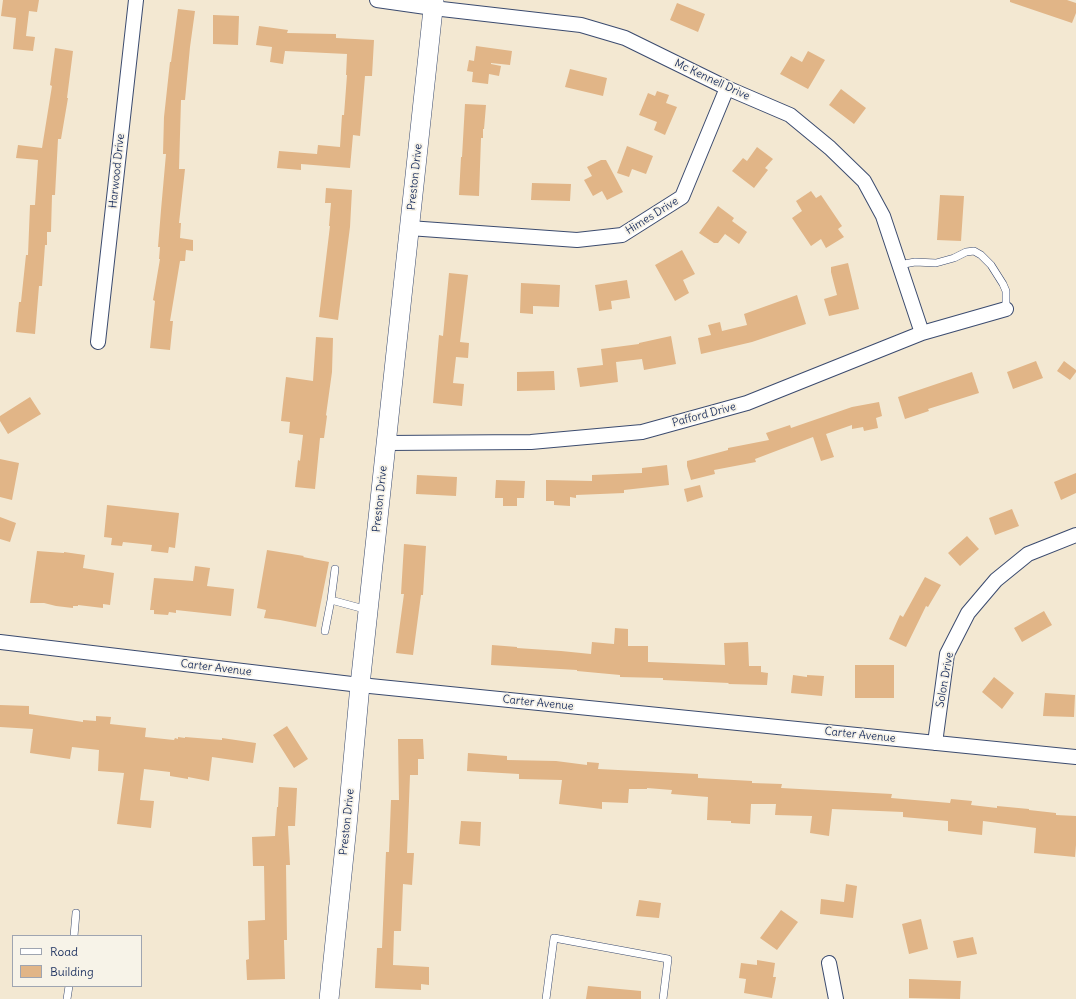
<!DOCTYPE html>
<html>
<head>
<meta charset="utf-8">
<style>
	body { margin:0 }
	#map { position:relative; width:1076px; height:999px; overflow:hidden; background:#f3e8d2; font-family:Delius,sans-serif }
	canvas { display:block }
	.legend { position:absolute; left:12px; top:935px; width:130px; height:52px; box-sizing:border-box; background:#f7f3e8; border:1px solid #9fa5b1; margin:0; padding:5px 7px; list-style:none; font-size:12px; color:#1b2f5e }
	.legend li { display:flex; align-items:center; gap:8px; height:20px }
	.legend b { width:20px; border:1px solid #9fa5b1 }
</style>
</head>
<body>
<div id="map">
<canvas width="1076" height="999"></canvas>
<ul class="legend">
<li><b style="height:5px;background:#fff"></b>Road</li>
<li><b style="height:11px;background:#e1b587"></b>Building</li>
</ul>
</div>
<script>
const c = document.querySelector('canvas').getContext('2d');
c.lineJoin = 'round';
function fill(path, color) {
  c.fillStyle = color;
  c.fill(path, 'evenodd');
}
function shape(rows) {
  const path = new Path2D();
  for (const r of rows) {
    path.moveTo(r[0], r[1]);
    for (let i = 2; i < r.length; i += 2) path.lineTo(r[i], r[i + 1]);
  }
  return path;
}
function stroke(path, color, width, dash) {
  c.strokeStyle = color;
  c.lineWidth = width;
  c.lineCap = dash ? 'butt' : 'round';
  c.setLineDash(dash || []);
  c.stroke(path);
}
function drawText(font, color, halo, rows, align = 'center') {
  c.font = font + ' Delius,sans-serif';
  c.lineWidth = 3.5;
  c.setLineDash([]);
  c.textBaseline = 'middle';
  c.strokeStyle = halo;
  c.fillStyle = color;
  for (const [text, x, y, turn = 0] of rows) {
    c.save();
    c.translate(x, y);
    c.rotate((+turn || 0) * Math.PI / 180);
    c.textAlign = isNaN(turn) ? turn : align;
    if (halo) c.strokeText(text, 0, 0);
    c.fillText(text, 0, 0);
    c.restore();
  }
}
fill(shape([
	[3,0,39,0,37,12,29,11,26,36,35,37,33,51,13,49,16,18,1,16],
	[1010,0,1067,0,1076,3,1076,13,1072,23,1010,2],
	[677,3,705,14,698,32,670,20],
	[178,9,195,11,190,47,185,100,181,100,179,169,185,169,179,223,181,223,180,238,193,240,193,251,186,250,185,261,180,261,170,321,173,321,170,350,150,348,155,301,153,300,160,259,159,259,160,247,158,247,161,210,166,154,163,154,164,117,170,62,171,62],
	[213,15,239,16,238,45,213,44],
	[259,26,288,30,287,33,336,34,336,38,374,40,372,76,365,76,360,136,353,135,350,168,301,164,301,170,277,168,279,151,317,154,318,145,340,147,342,115,344,115,347,75,346,75,347,54,285,51,283,64,270,62,272,47,256,45],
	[476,46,512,51,510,65,491,63,491,64,501,66,499,76,489,74,488,84,472,82,473,72,467,71,469,60,474,61],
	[55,48,73,51,67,98,68,98,61,139,58,139,55,195,52,195,51,232,47,232,47,245,45,245,42,286,39,286,35,334,16,332,19,302,21,302,26,255,28,255,30,205,35,205,38,160,16,158,18,145,42,148,52,86,50,85],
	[808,51,825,60,808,89,780,74,791,56,802,62],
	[570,69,607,78,603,96,565,87],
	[841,89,866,108,854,124,829,105],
	[657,91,669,95,666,103,677,107,665,135,654,130,657,122,639,115,648,93,655,96],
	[465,104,486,105,484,129,483,129,483,138,481,138,479,196,459,195,461,157,462,157],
	[627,146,653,156,646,174,632,169,629,177,617,173],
	[757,147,773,159,765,168,768,170,754,188,732,171,743,158,747,161],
	[601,160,606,160,623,192,607,200,602,191,593,196,584,180,592,176,587,167],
	[532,183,571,184,570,201,531,200],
	[326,188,352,190,350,227,338,320,319,317,330,226,329,226,331,203,325,203],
	[811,191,816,198,821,195,842,226,838,229,844,237,826,248,821,239,811,246,792,218,802,211,796,201],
	[940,195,964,196,961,241,937,240],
	[718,206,734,218,732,221,747,232,739,244,725,234,718,243,714,243,699,233],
	[682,250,695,274,683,280,689,293,675,301,655,265],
	[848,263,859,309,829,316,824,299,837,295,831,272,831,267],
	[449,273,468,275,460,342,469,343,468,358,456,357,453,383,464,384,462,406,433,403,439,335,443,336],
	[627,280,630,298,611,301,612,309,599,311,595,285],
	[521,283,560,285,559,307,533,306,533,314,520,313],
	[797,295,806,324,752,342,701,354,698,338,711,335,708,325,720,322,722,331,747,325,744,314],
	[671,336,676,364,644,370,642,359,616,362,618,382,580,387,577,368,603,365,601,349,639,344,639,343],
	[316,337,333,338,332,372,326,415,327,416,324,438,320,438,315,489,295,487,298,460,300,461,303,435,289,433,290,422,281,421,286,377,313,381],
	[1036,361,1043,378,1013,389,1007,372],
	[1064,361,1076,370,1076,372,1070,380,1057,371],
	[554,371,555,390,517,391,517,372],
	[972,372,979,393,928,409,929,411,905,419,898,397],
	[30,397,41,414,8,434,0,421,0,416],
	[879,402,882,416,876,418,878,428,864,431,863,427,852,429,852,425,826,434,834,457,821,461,813,437,755,459,756,462,714,470,715,474,691,480,687,466,687,461,728,450,728,448,769,440,766,433,790,425,791,428,852,407],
	[0,459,19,463,12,500,0,497],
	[667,465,669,485,624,490,624,493,576,495,576,498,570,497,570,506,554,505,554,501,546,501,546,480,592,481,592,475,642,473,642,468],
	[1076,473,1076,493,1061,500,1054,482],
	[417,475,457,477,456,496,416,494],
	[496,480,525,481,524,498,517,498,517,506,503,506,503,498,495,498],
	[700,485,703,497,687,502,684,489],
	[107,505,179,513,175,548,169,547,168,553,151,551,152,545,123,542,122,546,111,545,112,538,104,537],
	[1012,509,1019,526,995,535,989,518],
	[0,517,16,523,10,542,0,539],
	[967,536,979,549,960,566,948,553],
	[404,544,426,546,423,595,421,595,413,655,396,653,404,594,401,594],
	[267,550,304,556,303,557,329,562,316,627,280,620,264,618,266,610,257,608],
	[37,551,64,553,64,552,85,555,83,568,114,573,110,605,103,604,103,608,78,605,78,606,73,606,73,608,56,606,44,603,30,603],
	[195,566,210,568,207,586,234,589,231,616,176,610,176,613,169,612,168,615,154,614,154,610,150,610,154,578,193,581],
	[925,577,941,585,928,607,926,606,906,647,889,639,900,615,903,617],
	[1044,611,1052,625,1022,642,1014,628],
	[615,628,628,629,628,646,648,646,648,662,725,665,724,643,748,642,749,666,761,666,761,672,768,673,767,685,728,684,729,683,663,680,663,678,620,677,620,675,577,671,577,670,491,665,492,645,517,647,517,648,561,651,591,654,592,642,614,644],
	[855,665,894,665,894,698,855,698],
	[793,675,807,677,807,675,824,676,822,696,791,693],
	[994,677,1014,693,1002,709,982,692],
	[1045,693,1075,695,1074,717,1043,716],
	[0,705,29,706,29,714,83,722,83,720,96,721,96,716,111,717,110,724,146,728,145,737,174,740,175,738,178,739,178,737,185,738,185,737,222,740,222,738,256,743,253,763,212,757,209,781,188,777,188,779,170,776,170,772,144,769,140,800,154,801,151,828,117,824,124,773,98,771,99,750,72,747,70,759,30,753,33,729,0,727],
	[287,726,308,759,294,768,273,735],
	[398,739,423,739,424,759,418,759,418,775,410,775,407,853,414,853,412,885,403,884,401,931,394,931,393,965,429,967,429,985,421,984,421,990,375,988,377,948,382,948,386,852,389,852,391,800,399,800],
	[468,753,507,756,507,760,556,761,587,765,587,762,599,763,598,769,698,774,698,778,752,781,752,783,782,784,781,788,892,794,891,798,950,803,951,799,972,801,971,805,997,808,997,806,1029,809,1029,810,1056,813,1056,815,1076,816,1076,845,1075,857,1034,853,1036,828,983,821,982,835,948,831,948,821,903,817,903,812,832,809,829,836,810,833,812,816,775,815,776,804,751,804,750,824,731,823,731,821,707,820,708,797,671,794,672,790,647,788,647,789,629,789,628,803,602,802,602,809,559,804,562,780,519,779,519,774,467,771],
	[279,787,297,788,295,826,288,826,290,865,286,865,287,940,284,940,285,979,247,980,246,960,249,959,248,921,265,920,264,866,253,866,252,837,275,836,277,807,278,807],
	[461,821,481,822,480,846,459,844],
	[846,884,857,886,853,918,820,914,821,899,844,902],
	[639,900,661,903,659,918,636,916],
	[781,910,798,922,777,950,760,938],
	[921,919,928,949,909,954,902,924],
	[973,937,977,954,957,958,953,941],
	[757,960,775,963,773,977,776,977,772,998,744,993,746,979,739,978,741,963,757,965],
	[909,979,961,981,960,999,909,998],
	[588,986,641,991,641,999,586,999]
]), '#e1b587');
const lane = shape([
	[899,265,915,262,936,263,954,258,966,252,974,251,981,255,991,265,1003,284,1006,291,1006,309],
	[335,569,331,600,368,610],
	[325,631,331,600],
	[74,936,76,913],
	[67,999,69,986],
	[546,999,554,938,668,959,663,999]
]);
const street = shape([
	[377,0,433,8,581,25,625,38,727,88,790,115,830,148,864,181,883,216,922,333],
	[409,228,577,240,622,235,682,197,727,88],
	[98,342,136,0],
	[386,443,531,442,642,432,747,403,922,333,1006,309],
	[0,642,360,685,1076,757],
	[935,743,947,654,968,613,996,580,1028,554,1076,535],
	[829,963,836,999]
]);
const secondary = shape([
	[329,999,347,826,360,685,434,0]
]);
stroke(lane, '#3b4b6f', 8);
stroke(street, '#3b4b6f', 16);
stroke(secondary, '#3b4b6f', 20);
stroke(lane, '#fff', 7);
stroke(street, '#fff', 14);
stroke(secondary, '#fff', 19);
drawText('11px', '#1b2f5e', '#f7f3e8', [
	["Mc Kennell Drive",712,80,25],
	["Harwood Drive",117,171,-84],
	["Preston Drive",415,177,-84],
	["Himes Drive",652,216,-32],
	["Pafford Drive",704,415,-15],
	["Preston Drive",380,499,-84],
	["Carter Avenue",216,668,7],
	["Solon Drive",945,680,-80],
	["Carter Avenue",538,703,6],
	["Carter Avenue",860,735,6],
	["Preston Drive",347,822,-84]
]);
</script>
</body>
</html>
